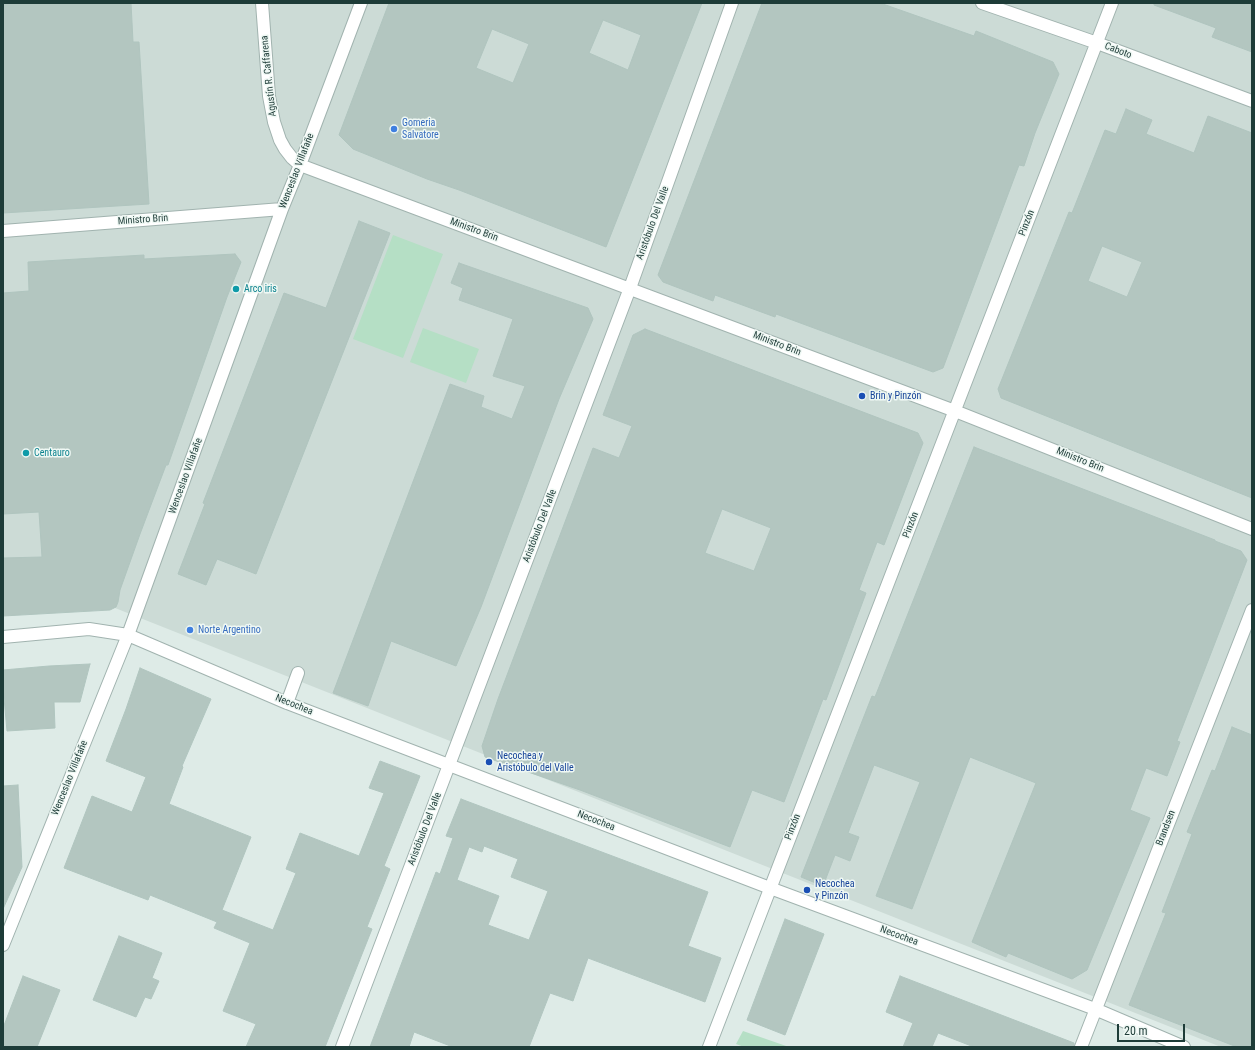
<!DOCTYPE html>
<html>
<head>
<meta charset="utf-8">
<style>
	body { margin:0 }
	#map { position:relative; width:1255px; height:1050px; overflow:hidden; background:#deebe7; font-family:"Roboto Condensed",sans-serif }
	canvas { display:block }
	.frame { position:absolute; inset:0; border:4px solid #1e3c38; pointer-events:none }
	.scale { position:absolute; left:1117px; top:1024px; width:68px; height:18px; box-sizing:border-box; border:2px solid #1e3c38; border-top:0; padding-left:5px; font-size:12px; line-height:14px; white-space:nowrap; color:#1e3c38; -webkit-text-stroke:3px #eff8f4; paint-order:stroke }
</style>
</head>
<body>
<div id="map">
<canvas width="1255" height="1050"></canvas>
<div class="frame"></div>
<div class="scale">20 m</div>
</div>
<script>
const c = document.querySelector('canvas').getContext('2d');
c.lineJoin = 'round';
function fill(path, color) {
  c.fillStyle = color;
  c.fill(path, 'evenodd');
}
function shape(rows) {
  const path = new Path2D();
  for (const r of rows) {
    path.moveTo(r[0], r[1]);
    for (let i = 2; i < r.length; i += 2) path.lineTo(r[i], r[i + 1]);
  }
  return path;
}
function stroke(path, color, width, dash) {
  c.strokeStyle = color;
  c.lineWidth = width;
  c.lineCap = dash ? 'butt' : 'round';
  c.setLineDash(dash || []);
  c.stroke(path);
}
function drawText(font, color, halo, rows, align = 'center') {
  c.font = font + ' "Roboto Condensed",sans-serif';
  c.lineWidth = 3;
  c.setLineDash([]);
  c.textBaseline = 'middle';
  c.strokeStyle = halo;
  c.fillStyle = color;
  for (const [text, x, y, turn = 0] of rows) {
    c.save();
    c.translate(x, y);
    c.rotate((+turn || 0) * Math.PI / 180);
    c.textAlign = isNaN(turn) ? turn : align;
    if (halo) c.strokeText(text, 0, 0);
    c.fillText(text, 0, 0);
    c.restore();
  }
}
fill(shape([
	[3,3,1252,3,1252,1047,1221,1047,110,606,3,610]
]), '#ccdbd6');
fill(shape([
	[393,235,443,254,403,358,353,339],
	[423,328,479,349,466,383,410,362],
	[743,1031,789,1047,744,1047,736,1044]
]), '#b5dfc5');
const building = shape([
	[3,3,131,3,133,42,139,42,149,204,3,213,3,3],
	[389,3,702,3,606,247,459,190,427,179,353,149,339,135,389,3],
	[603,20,641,35,628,70,589,53,603,20],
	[492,29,529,44,513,83,476,68,492,29],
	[762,3,880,3,974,36,976,31,1053,62,1059,74,1035,133,1024,166,1019,165,943,368,933,372,776,314,775,317,715,295,713,301,663,282,658,275,762,3],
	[1154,3,1252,3,1252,52,1212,37,1216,28,1154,5,1154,3],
	[1126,109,1152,120,1146,134,1194,153,1208,116,1252,133,1252,498,1001,398,998,389,1069,212,1072,213,1105,130,1116,134,1126,109],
	[1102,246,1142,262,1127,297,1088,281,1102,246],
	[359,221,390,233,256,574,217,559,206,585,178,574,205,504,203,503,284,293,326,308,359,221],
	[235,254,241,262,227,297,168,465,166,465,140,534,120,590,118,602,116,607,110,610,3,616,3,558,42,557,39,512,3,514,3,293,29,291,28,262,144,255,144,259,235,254],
	[459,263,588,308,593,319,559,399,481,607,456,666,391,641,368,706,333,693,450,384,484,396,481,407,512,419,525,386,493,376,513,319,459,300,463,288,451,283,459,263],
	[645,329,918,433,923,443,884,545,877,542,859,590,866,593,826,700,823,699,784,802,752,790,730,847,580,790,485,757,482,746,498,699,593,448,619,458,632,426,603,415,633,335,645,329],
	[722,509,771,528,754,571,705,553,722,509],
	[974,447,1215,540,1215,541,1241,551,1247,560,1177,741,1180,742,1167,776,1146,768,1130,810,1150,818,1087,970,1072,979,1008,953,1006,957,972,942,1036,783,970,757,912,909,876,896,920,782,874,765,848,833,859,837,850,861,835,855,823,886,801,877,872,696,875,697,974,447],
	[90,664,80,702,54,702,55,728,7,731,3,687,3,670,49,666,90,664],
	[140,668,211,699,182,766,183,767,169,804,251,837,222,910,273,930,296,873,286,869,300,833,359,856,384,793,369,788,380,761,420,776,384,866,390,869,367,927,372,929,325,1047,246,1047,256,1024,223,1011,250,943,214,928,217,922,150,895,148,900,64,868,92,796,132,812,146,777,106,761,126,709,140,668],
	[1232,727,1252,735,1252,1047,1237,1047,1129,1005,1166,913,1162,912,1192,834,1187,832,1212,770,1215,771,1232,727],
	[18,785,22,867,3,909,3,786,18,785],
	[461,799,708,892,688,946,721,958,705,1002,588,958,573,1001,550,993,529,1047,453,1047,414,1032,409,1047,370,1047,436,872,440,874,453,838,446,836,461,799],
	[484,846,518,859,511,877,548,891,529,940,488,925,499,896,457,880,469,847,482,852,484,846],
	[785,919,824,934,785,1035,747,1020,785,919],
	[119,936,162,953,152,978,159,981,151,999,145,997,136,1017,93,1000,119,936],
	[23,976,60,990,37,1047,3,1047,3,1028,23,976],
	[900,976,1074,1043,1074,1047,974,1047,938,1033,932,1047,903,1047,913,1023,886,1012,900,976]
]);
fill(building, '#b3c6c0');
stroke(building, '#b0c5bf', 1);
const minor = shape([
	[262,3,269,96,274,122,280,140,285,149,292,158,300,165,955,411,1252,529],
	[982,3,1097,43,1252,101],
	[3,231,282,209],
	[3,637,89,629,128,635,287,703,770,888,1095,1009,1184,1047],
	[287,703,298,673],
	[3,945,128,635,282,209,300,165,361,3],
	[342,1047,630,288,732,3],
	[709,1047,1112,3],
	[1081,1047,1252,610]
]);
stroke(minor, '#a1b3af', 14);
stroke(minor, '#fff', 12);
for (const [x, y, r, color] of [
	[394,129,4,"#3f7fe0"],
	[236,289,4,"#0f9aa8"],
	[862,396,4,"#1a4fb4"],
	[26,453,4,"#0f9aa8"],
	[190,630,4,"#3f7fe0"],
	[489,762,4,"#1a4fb4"],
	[807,890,4,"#1a4fb4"]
]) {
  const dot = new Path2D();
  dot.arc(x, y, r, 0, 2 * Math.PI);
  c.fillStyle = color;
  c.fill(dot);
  stroke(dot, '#eff8f4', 1.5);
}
drawText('10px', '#1e3c38', '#eff8f4', [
	["Caboto",1118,51,21],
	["Agustín R. Caffarena",269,76,-96],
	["Wenceslao Villafañe",297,171,-69],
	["Ministro Brin",143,220,-4],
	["Aristóbulo Del Valle",653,223,-70],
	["Pinzón",1027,223,-69],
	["Ministro Brin",474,230,20],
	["Ministro Brin",777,344,21],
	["Ministro Brin",1080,460,22],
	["Wenceslao Villafañe",186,476,-70],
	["Pinzón",911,525,-69],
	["Aristóbulo Del Valle",540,526,-69],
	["Necochea",294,705,22],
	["Wenceslao Villafañe",70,778,-68],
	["Necochea",596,821,21],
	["Pinzón",793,827,-69],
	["Brandsen",1166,828,-69],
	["Aristóbulo Del Valle",425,829,-69],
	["Necochea",899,936,20]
]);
drawText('10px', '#366cbe', '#eff8f4', [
	["Gomeria",402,123],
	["Salvatore",402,135],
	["Norte Argentino",198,630]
], 'left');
drawText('10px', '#0d838f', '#eff8f4', [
	["Arco iris",244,289],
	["Centauro",34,453]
], 'left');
drawText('10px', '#164399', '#eff8f4', [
	["Brin y Pinzón",870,396],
	["Necochea y",497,756],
	["Aristóbulo del Valle",497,768],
	["Necochea",815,884],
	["y Pinzón",815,896]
], 'left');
</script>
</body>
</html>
